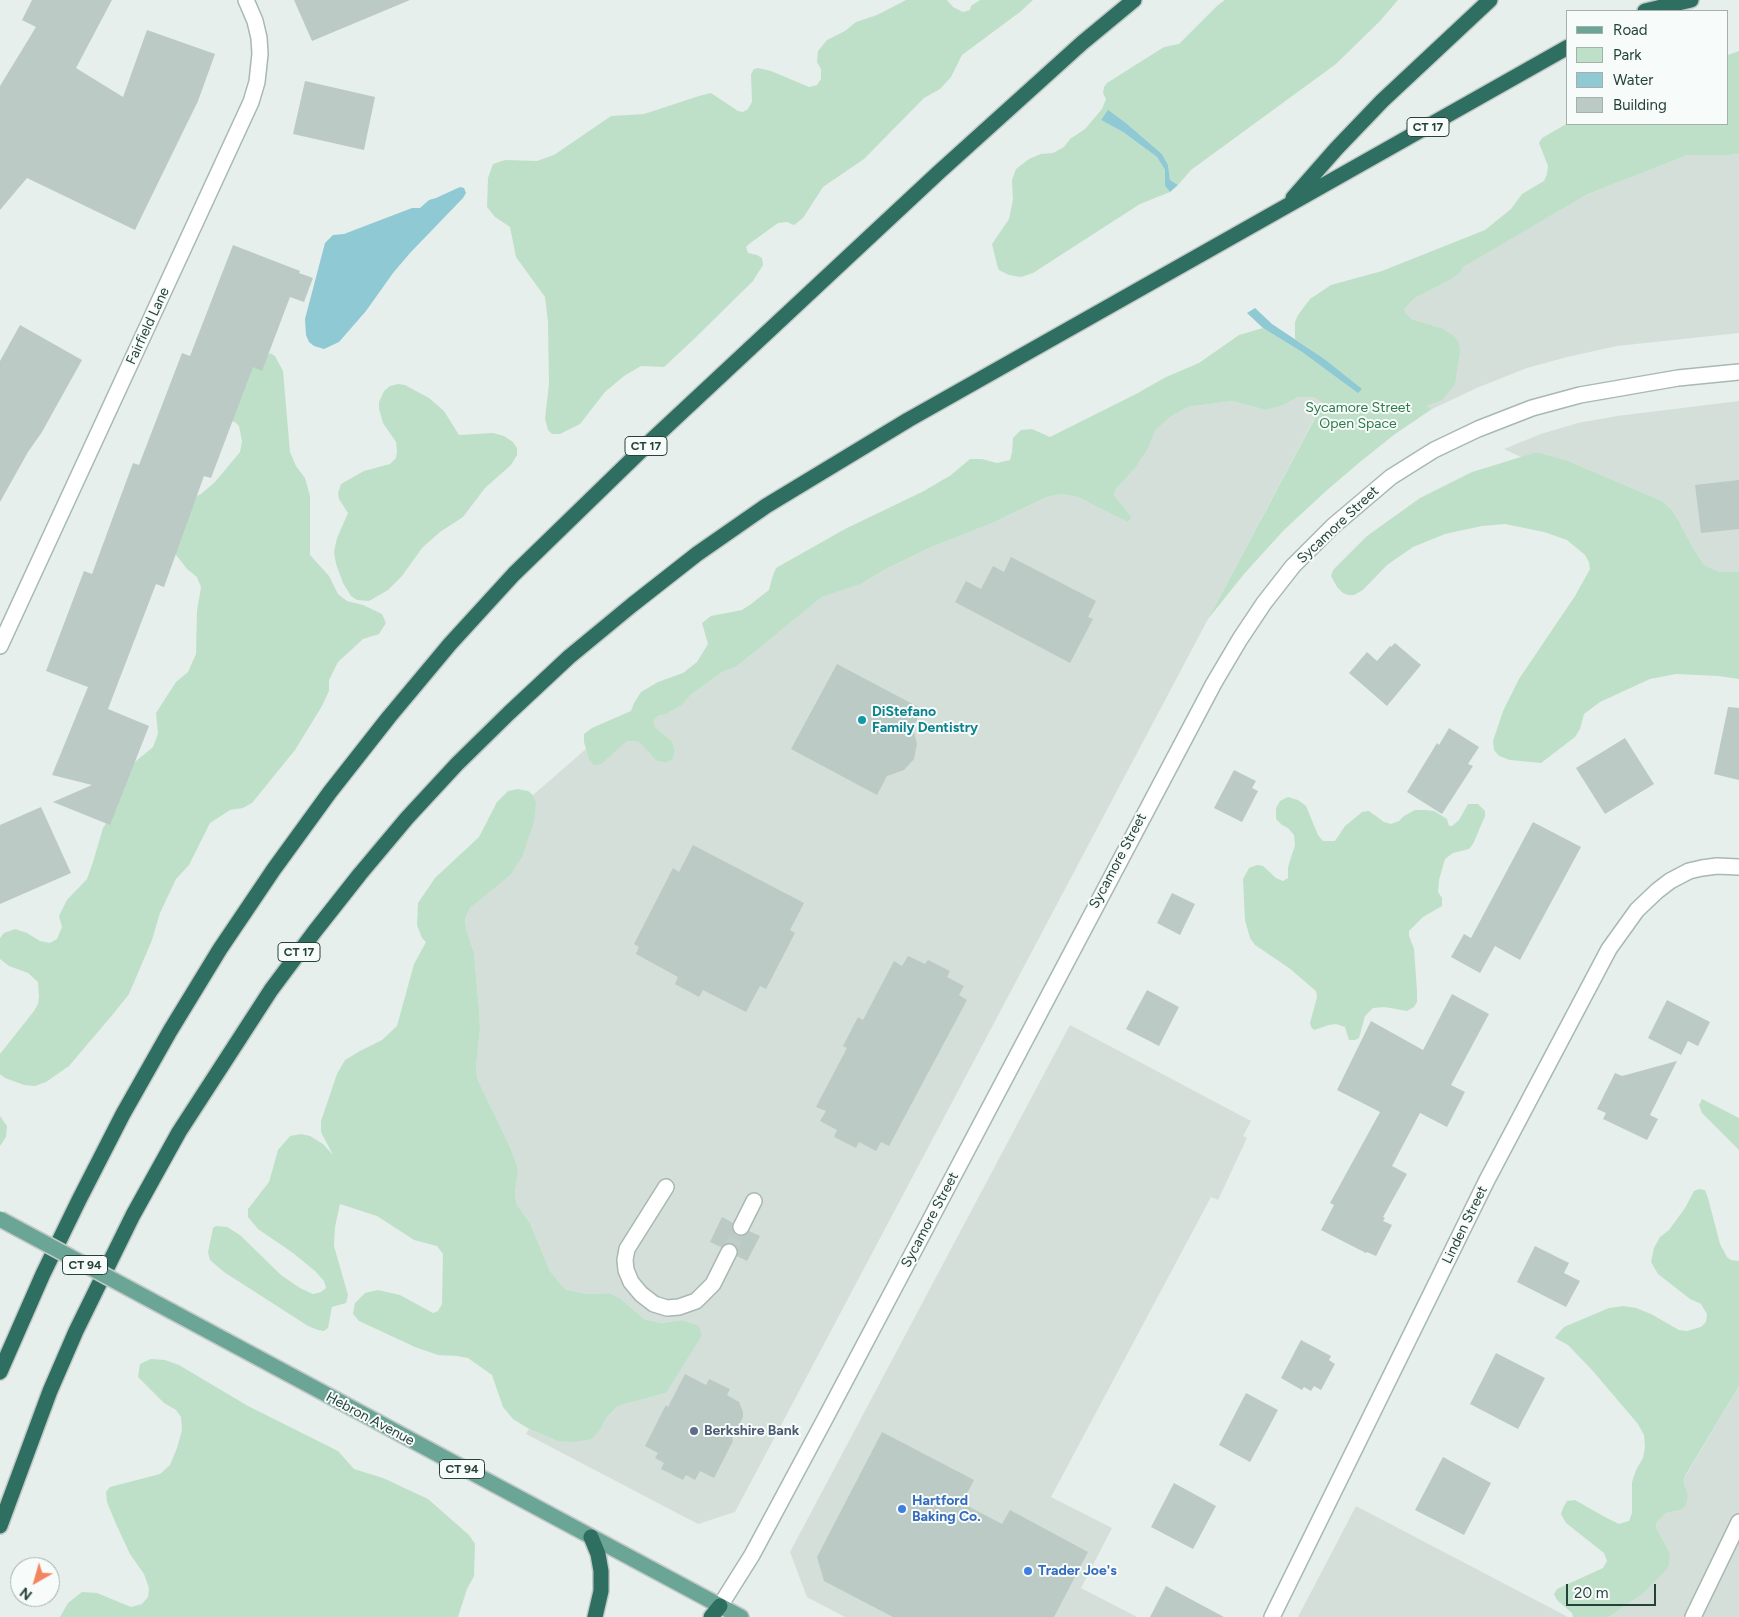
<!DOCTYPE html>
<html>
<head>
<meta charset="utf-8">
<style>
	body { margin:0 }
	#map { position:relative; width:1739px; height:1617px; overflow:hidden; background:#e6efeb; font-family:Figtree,sans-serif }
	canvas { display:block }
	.legend { position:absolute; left:1566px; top:10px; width:162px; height:115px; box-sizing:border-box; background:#f7fbf9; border:1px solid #a3b1ad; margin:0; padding:6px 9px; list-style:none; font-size:15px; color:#24423a }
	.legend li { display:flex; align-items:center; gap:10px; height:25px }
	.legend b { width:25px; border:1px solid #a3b1ad }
	.north { position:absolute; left:10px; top:1557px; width:50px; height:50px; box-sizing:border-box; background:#f7fbf9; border:1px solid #a3b1ad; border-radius:50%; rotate:218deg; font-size:14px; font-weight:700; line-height:20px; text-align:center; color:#24423a }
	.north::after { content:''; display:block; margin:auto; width:18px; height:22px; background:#f4845f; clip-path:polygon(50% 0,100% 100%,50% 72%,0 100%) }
	.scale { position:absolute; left:1566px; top:1584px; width:90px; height:22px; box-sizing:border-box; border:2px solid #24423a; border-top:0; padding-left:6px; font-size:15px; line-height:18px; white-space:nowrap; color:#24423a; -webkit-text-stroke:4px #f7fbf9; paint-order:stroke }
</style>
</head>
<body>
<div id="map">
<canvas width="1739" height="1617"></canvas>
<ul class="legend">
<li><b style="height:6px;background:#6aa596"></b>Road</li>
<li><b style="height:14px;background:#bfe0c8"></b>Park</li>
<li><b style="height:14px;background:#8ec9d4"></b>Water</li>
<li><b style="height:14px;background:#bbcac4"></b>Building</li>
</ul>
<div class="north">N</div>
<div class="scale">20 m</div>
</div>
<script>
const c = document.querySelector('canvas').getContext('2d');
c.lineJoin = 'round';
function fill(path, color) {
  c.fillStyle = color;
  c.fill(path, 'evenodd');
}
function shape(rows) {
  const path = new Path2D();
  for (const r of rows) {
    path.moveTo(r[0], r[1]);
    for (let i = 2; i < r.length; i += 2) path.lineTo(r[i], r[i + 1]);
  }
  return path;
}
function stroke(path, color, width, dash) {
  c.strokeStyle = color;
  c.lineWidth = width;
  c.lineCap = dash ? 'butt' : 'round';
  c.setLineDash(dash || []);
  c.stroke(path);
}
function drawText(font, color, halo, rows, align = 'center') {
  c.font = font + ' Figtree,sans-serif';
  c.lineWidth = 4;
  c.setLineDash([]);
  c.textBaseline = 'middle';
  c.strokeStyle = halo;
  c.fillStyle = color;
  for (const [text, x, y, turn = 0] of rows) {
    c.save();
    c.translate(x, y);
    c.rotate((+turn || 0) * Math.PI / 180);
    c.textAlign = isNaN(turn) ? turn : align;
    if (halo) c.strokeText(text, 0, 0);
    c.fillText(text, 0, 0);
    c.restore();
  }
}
fill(shape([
	[1739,154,1739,333,1617,346,1567,357,1527,368,1479,387,1432,409,1425,406,1441,328,1412,319,1406,313,1404,309,1415,298,1452,279,1460,273,1462,267,1588,194,1688,155,1729,155],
	[1298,397,1314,397,1323,402,735,1512,698,1524,526,1434,529,1429,557,1441,600,1430,607,1417,618,1406,666,1393,698,1325,682,1320,661,1323,644,1319,620,1298,609,1293,586,1294,565,1289,550,1271,530,1223,517,1205,515,1195,518,1169,511,1149,478,1080,476,1068,480,1028,479,1008,474,953,466,928,465,919,470,908,480,898,536,803,533,795,586,749,589,760,602,764,627,741,639,742,658,761,666,763,673,759,675,751,672,741,655,727,652,721,658,716,666,714,682,705,692,694,724,671,736,667,822,597,861,584,884,570,929,548,990,524,1047,497,1061,494,1078,497,1129,522,1130,515,1114,495,1116,489,1136,467,1155,431,1170,417,1188,407,1232,401,1266,410,1284,405],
	[1739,401,1739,572,1720,572,1704,565,1693,548,1679,521,1672,510,1662,501,1566,460,1541,453,1521,457,1504,449,1541,434,1578,423,1617,416],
	[1070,1025,1251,1121,1243,1136,1247,1138,1218,1200,1211,1197,1051,1497,1112,1528,1081,1588,1137,1617,845,1617,807,1597,790,1552],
	[1739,1386,1739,1617,1609,1617,1644,1593,1668,1565,1670,1553,1656,1527,1657,1522,1666,1513,1681,1510,1688,1494,1684,1484,1685,1477],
	[1356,1506,1568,1617,1298,1617]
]), '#d4dfda');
fill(shape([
	[906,0,947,0,953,7,963,12,970,10,971,6,980,0,1033,0,1020,12,962,55,951,77,940,89,924,98,864,159,823,187,803,218,794,225,787,222,778,223,749,244,746,247,748,253,757,255,762,258,763,265,753,281,692,341,664,367,641,366,624,376,605,392,580,424,560,434,552,434,548,430,545,419,549,384,548,322,545,297,516,257,510,227,495,217,487,207,488,178,493,164,505,160,537,161,554,155,611,116,644,114,699,96,711,93,738,111,743,112,748,109,752,102,751,74,754,69,758,68,771,71,809,87,817,85,821,79,821,69,817,62,818,51,827,40,845,31,856,22,877,15],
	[1225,0,1398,0,1380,21,1336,64,1191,170,1178,185,1170,180,1168,165,1162,154,1126,123,1108,111,1101,120,1123,132,1157,157,1165,170,1165,186,1170,192,1140,204,1033,273,1021,277,1009,275,999,270,997,265,992,244,1009,219,1013,200,1012,180,1016,169,1029,159,1041,154,1053,153,1064,147,1070,139,1085,129,1102,109,1106,99,1103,93,1104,87,1107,83,1164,47,1179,44,1218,5],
	[1739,51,1739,154,1729,155,1688,155,1588,194,1463,267,1460,273,1452,279,1415,298,1404,309,1406,313,1412,319,1441,328,1454,336,1459,343,1460,352,1455,384,1442,400,1426,406,1432,409,1395,434,1360,462,1326,491,1283,531,1244,574,1208,619,1323,403,1314,397,1298,397,1284,405,1266,410,1232,401,1188,407,1170,417,1155,431,1148,448,1136,467,1116,489,1114,495,1130,515,1131,518,1128,522,1078,497,1061,494,1047,497,990,524,929,548,884,570,861,584,822,597,736,667,724,671,692,694,682,705,666,714,658,716,653,721,655,727,672,741,675,751,673,759,666,763,657,761,639,742,627,741,602,764,594,765,589,760,584,742,584,734,592,728,631,711,634,703,641,692,658,682,683,673,697,662,708,644,702,623,711,616,742,610,751,604,769,590,772,578,776,568,845,529,924,491,951,475,970,459,982,459,997,463,1010,460,1012,452,1013,438,1021,430,1032,429,1050,437,1136,394,1166,377,1199,363,1239,335,1263,328,1302,352,1337,377,1323,358,1295,339,1295,322,1298,315,1310,299,1331,285,1382,271,1485,230,1511,209,1522,194,1544,181,1547,174,1548,166,1539,143,1542,138,1568,123,1728,124,1728,55],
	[270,353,275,356,283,371,290,452,296,466,305,478,310,496,310,555,329,576,338,594,347,601,363,605,382,614,386,623,379,634,363,639,338,662,329,680,329,691,322,706,295,750,252,803,243,808,230,810,210,823,189,865,176,879,160,913,152,940,129,994,114,1013,69,1066,46,1082,35,1086,24,1085,5,1078,0,1074,0,1054,34,1011,38,1004,39,996,38,982,28,973,9,966,0,959,0,938,4,933,15,929,27,933,40,941,50,943,57,939,62,927,59,916,67,900,87,879,93,862,103,828,117,807,119,775,153,747,158,734,156,713,176,682,188,672,196,654,197,611,201,587,197,577,187,569,173,551,173,508,201,494,215,482,240,452,242,441,239,426,235,422,228,421,229,384],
	[398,384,405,385,429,398,444,411,459,435,493,433,504,436,513,442,517,448,517,455,511,465,485,488,463,517,440,532,422,548,402,576,388,590,369,601,357,600,351,596,343,583,336,564,334,552,337,538,348,513,339,499,338,493,341,484,364,471,390,464,396,458,397,451,396,442,383,423,379,409,379,402,384,391,390,386],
	[1534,453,1541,453,1566,460,1662,501,1672,510,1679,521,1693,548,1704,565,1720,572,1739,572,1739,679,1718,676,1676,674,1650,679,1600,702,1584,714,1580,729,1575,737,1541,763,1510,760,1499,756,1494,750,1493,741,1503,711,1519,679,1575,596,1590,569,1589,562,1585,555,1567,540,1544,532,1505,524,1482,526,1445,534,1413,547,1387,565,1363,590,1354,595,1348,595,1343,593,1337,587,1331,576,1333,570,1367,536,1420,498,1472,472],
	[518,789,528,791,533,795,536,803,534,822,522,857,510,875,470,908,465,919,466,928,474,953,479,1008,480,1028,476,1068,478,1080,511,1149,518,1169,515,1195,517,1205,530,1223,550,1271,565,1289,586,1294,609,1293,620,1298,644,1319,661,1323,682,1320,698,1325,702,1335,666,1393,618,1406,607,1417,600,1430,591,1439,575,1442,557,1441,529,1429,513,1419,503,1407,492,1375,468,1358,457,1356,438,1355,415,1347,359,1321,353,1314,355,1303,365,1293,378,1290,400,1295,433,1313,438,1311,442,1304,443,1254,437,1246,414,1240,377,1216,340,1204,335,1227,334,1246,348,1295,346,1303,332,1307,328,1328,324,1331,318,1330,308,1326,224,1272,210,1260,208,1252,213,1228,216,1226,227,1227,240,1235,281,1275,300,1288,313,1294,321,1292,326,1288,324,1281,315,1271,293,1253,258,1229,248,1217,248,1209,269,1182,278,1150,290,1136,301,1134,310,1136,323,1144,333,1155,321,1132,321,1121,337,1074,345,1060,360,1051,382,1040,397,1026,414,964,426,942,422,938,417,925,418,903,435,878,479,837,497,802,508,791],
	[1288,797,1298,800,1306,806,1318,835,1323,841,1335,841,1345,826,1362,812,1369,811,1384,822,1391,824,1399,821,1404,816,1415,810,1426,810,1434,811,1447,819,1449,826,1452,826,1459,820,1468,804,1478,804,1485,811,1485,816,1473,844,1469,849,1453,853,1445,859,1439,880,1438,892,1442,898,1442,906,1423,917,1409,931,1409,936,1414,949,1417,991,1417,1002,1414,1007,1407,1011,1384,1007,1373,1008,1365,1016,1359,1038,1355,1040,1349,1040,1345,1027,1336,1024,1329,1025,1314,1030,1311,1027,1310,1023,1317,997,1316,991,1289,968,1255,945,1250,938,1245,920,1243,879,1249,868,1257,865,1263,866,1276,878,1283,881,1288,878,1288,867,1295,845,1294,835,1288,828,1282,825,1276,819,1276,808,1280,801],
	[1702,1099,1739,1118,1739,1150,1702,1113,1699,1105],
	[0,1116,7,1126,6,1137,0,1146],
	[1699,1189,1705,1190,1708,1198,1720,1244,1727,1257,1731,1260,1739,1261,1739,1386,1685,1476,1684,1484,1688,1494,1686,1505,1681,1510,1666,1513,1657,1522,1656,1527,1670,1553,1669,1565,1665,1571,1644,1593,1609,1617,1573,1617,1572,1613,1557,1600,1554,1594,1557,1589,1603,1568,1607,1561,1604,1553,1566,1523,1561,1514,1563,1508,1567,1501,1575,1500,1605,1517,1619,1524,1629,1521,1632,1513,1632,1482,1636,1470,1643,1458,1645,1447,1644,1435,1638,1424,1592,1370,1568,1345,1555,1338,1556,1336,1564,1327,1609,1308,1623,1306,1636,1308,1651,1314,1679,1330,1687,1331,1701,1327,1706,1322,1707,1314,1701,1304,1690,1299,1658,1274,1651,1262,1654,1248,1660,1237,1669,1230,1685,1208,1694,1191],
	[151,1359,165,1360,179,1365,248,1406,338,1451,354,1469,383,1478,428,1499,469,1535,475,1544,474,1576,467,1589,458,1617,60,1617,68,1603,82,1592,97,1593,131,1607,142,1604,148,1597,149,1588,144,1574,130,1554,116,1524,107,1502,106,1492,110,1487,160,1474,170,1465,177,1448,182,1430,181,1417,176,1410,164,1403,138,1377,140,1364]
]), '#bfe0c8');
fill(shape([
	[1108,110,1126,123,1162,154,1168,165,1170,180,1178,185,1170,192,1165,186,1165,170,1157,157,1123,132,1101,120],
	[460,187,464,188,466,193,463,198,410,253,393,273,366,311,339,342,324,349,314,346,309,342,306,335,305,319,325,243,333,235,344,234,412,208,420,208,429,200,436,198],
	[1255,308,1272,324,1323,358,1362,389,1358,393,1302,352,1263,328,1247,313]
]), '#8ec9d4');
fill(shape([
	[32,0,112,0,76,68,123,97,147,30,215,54,198,101,135,230,27,178,0,210,0,86,36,27,22,20],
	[294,0,410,0,312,41],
	[305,81,375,97,364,150,293,134],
	[233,245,300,271,299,273,313,278,304,302,290,297,262,371,253,367,211,478,204,476,164,587,156,584,108,709,149,726,110,825,53,802,92,785,52,775,88,687,46,671,84,571,92,574,133,463,139,465,182,353,190,356],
	[20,325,82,360,42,432,28,452,0,502,0,361],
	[1739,480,1739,529,1701,533,1695,485],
	[1011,557,1096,601,1088,617,1093,619,1070,663,955,602,966,581,981,589,993,566,1004,572],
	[1395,643,1421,665,1387,706,1349,673,1367,652,1377,661,1390,646,1391,647],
	[837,664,922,709,913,728,917,744,914,759,904,770,887,776,877,795,791,749],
	[1728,707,1739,708,1739,780,1714,774],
	[1449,728,1479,747,1468,764,1473,766,1442,814,1407,792,1437,743,1439,745],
	[1625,738,1654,784,1605,814,1576,768],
	[1234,770,1256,781,1252,788,1258,791,1242,822,1214,808],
	[41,807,71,873,0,904,0,825],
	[1533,822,1581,847,1520,960,1495,946,1480,973,1451,957,1464,934,1471,938],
	[693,845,804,903,790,930,795,933,766,989,760,986,746,1012,703,990,699,997,675,984,678,977,636,954,639,947,634,944,654,905,673,868,679,872],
	[1172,893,1195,904,1180,935,1157,923],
	[908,956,925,964,928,960,950,971,947,977,964,986,959,995,967,1000,889,1146,881,1142,876,1151,859,1142,856,1148,834,1137,837,1130,820,1121,826,1111,816,1107,847,1048,843,1046,858,1017,863,1020,894,961,902,966],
	[1147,990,1179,1007,1159,1046,1126,1029],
	[1452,994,1489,1014,1451,1085,1465,1092,1447,1127,1420,1113,1392,1166,1407,1174,1383,1217,1385,1218,1383,1221,1392,1225,1376,1256,1367,1252,1366,1253,1321,1230,1334,1205,1330,1203,1380,1112,1337,1090,1371,1021,1423,1050],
	[1667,1000,1710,1022,1698,1046,1688,1041,1681,1055,1648,1038],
	[1677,1061,1650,1115,1658,1119,1647,1140,1603,1119,1606,1113,1597,1109,1615,1073,1622,1076],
	[722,1217,733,1223,732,1228,736,1235,742,1236,749,1231,760,1236,747,1261,737,1256,738,1251,734,1244,728,1243,721,1247,710,1242],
	[1535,1246,1569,1263,1564,1273,1580,1281,1566,1307,1517,1282],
	[1301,1340,1331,1356,1329,1360,1335,1364,1321,1390,1314,1386,1311,1391,1304,1387,1302,1390,1281,1378],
	[1496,1353,1545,1378,1518,1429,1470,1404],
	[685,1374,706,1385,709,1379,730,1389,727,1395,739,1402,743,1412,743,1417,732,1440,733,1441,714,1478,700,1471,695,1480,686,1475,683,1480,661,1469,664,1463,655,1458,658,1453,645,1446,666,1405,668,1407],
	[1246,1393,1278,1410,1250,1462,1219,1445],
	[882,1432,974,1480,962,1503,1002,1524,1010,1510,1088,1552,1054,1617,893,1617,824,1581,817,1557],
	[1443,1457,1491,1483,1464,1535,1415,1510],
	[1174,1483,1216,1506,1193,1549,1151,1527],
	[1166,1586,1224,1617,1150,1617]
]), '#bbcac4');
stroke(shape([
	[729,1252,741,1227]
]), '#bfccc8', 15, [15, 8]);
const minor = shape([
	[0,646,251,102,257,82,260,54,259,38,255,21,246,0],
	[666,1187,627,1249,625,1260,626,1270,631,1282,641,1294,654,1304,667,1308,679,1307,696,1301,713,1284,729,1252],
	[741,1227,754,1201],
	[720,1606,752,1555,826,1417,1214,683,1240,639,1264,603,1293,566,1333,526,1391,477,1434,450,1478,429,1532,408,1580,395,1678,378,1739,372],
	[1272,1617,1487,1180,1609,949,1637,910,1657,891,1670,881,1689,871,1702,868,1717,866,1739,867],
	[1693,1617,1739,1522]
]);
const major = shape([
	[171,1311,741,1617]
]);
const highway = shape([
	[1645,11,1691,0],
	[1293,198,1336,149,1382,101,1490,0],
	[0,1372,43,1274,79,1200,123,1114,170,1031,220,949,274,869,330,792,389,717,450,644,514,574,654,438,938,173,1082,43,1134,0],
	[0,1526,50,1391,76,1331,133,1215,179,1132,271,990,315,931,360,874,407,818,457,764,509,713,569,657,632,605,697,554,766,506,908,420,1568,47],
	[591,1537,598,1554,601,1571,601,1591,595,1617],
	[711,1617,720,1606]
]);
stroke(minor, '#a8b8b2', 18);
stroke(major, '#c2cac8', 18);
stroke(highway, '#c2cac8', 18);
stroke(minor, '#fff', 15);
stroke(major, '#6aa596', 15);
stroke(highway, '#2f6f62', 15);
const majorBridge = shape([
	[0,1219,171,1311]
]);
stroke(majorBridge, '#c2cac8', 18, []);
stroke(majorBridge, '#6aa596', 15);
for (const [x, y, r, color] of [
	[862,720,5,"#0f9aa8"],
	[694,1431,5,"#5c6f8a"],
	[902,1509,5,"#3f7fe0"],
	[1028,1571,5,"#3f7fe0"]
]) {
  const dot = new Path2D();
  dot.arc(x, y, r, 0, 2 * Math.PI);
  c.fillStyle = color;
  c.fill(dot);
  stroke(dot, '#f7fbf9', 2);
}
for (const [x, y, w] of [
	[1428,127,42],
	[646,446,42],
	[299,952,42],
	[85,1265,45],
	[462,1469,45]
]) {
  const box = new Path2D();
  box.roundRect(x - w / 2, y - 9.5, w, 19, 4);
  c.fillStyle = '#f7fbf9';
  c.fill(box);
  stroke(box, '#24423a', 1);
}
drawText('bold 12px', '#24423a', null, [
	["CT 17",1428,127],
	["CT 17",646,446],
	["CT 17",299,952],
	["CT 94",85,1265],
	["CT 94",462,1469]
]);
drawText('14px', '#24423a', '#f7fbf9', [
	["Fairfield Lane",148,326,-65],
	["Sycamore Street",1338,525,-43],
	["Sycamore Street",1118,861,-62],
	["Sycamore Street",930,1220,-62],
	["Linden Street",1465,1225,-64],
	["Hebron Avenue",370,1419,28]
]);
drawText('14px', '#2d7a4b', '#f7fbf9', [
	["Sycamore Street",1358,408],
	["Open Space",1358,424]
]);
drawText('bold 14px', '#0d838f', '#f7fbf9', [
	["DiStefano",872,712],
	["Family Dentistry",872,728]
], 'left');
drawText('bold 14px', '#4e5e75', '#f7fbf9', [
	["Berkshire Bank",704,1431]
], 'left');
drawText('bold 14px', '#366cbe', '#f7fbf9', [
	["Hartford",912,1501],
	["Baking Co.",912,1517],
	["Trader Joe's",1038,1571]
], 'left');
</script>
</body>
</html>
